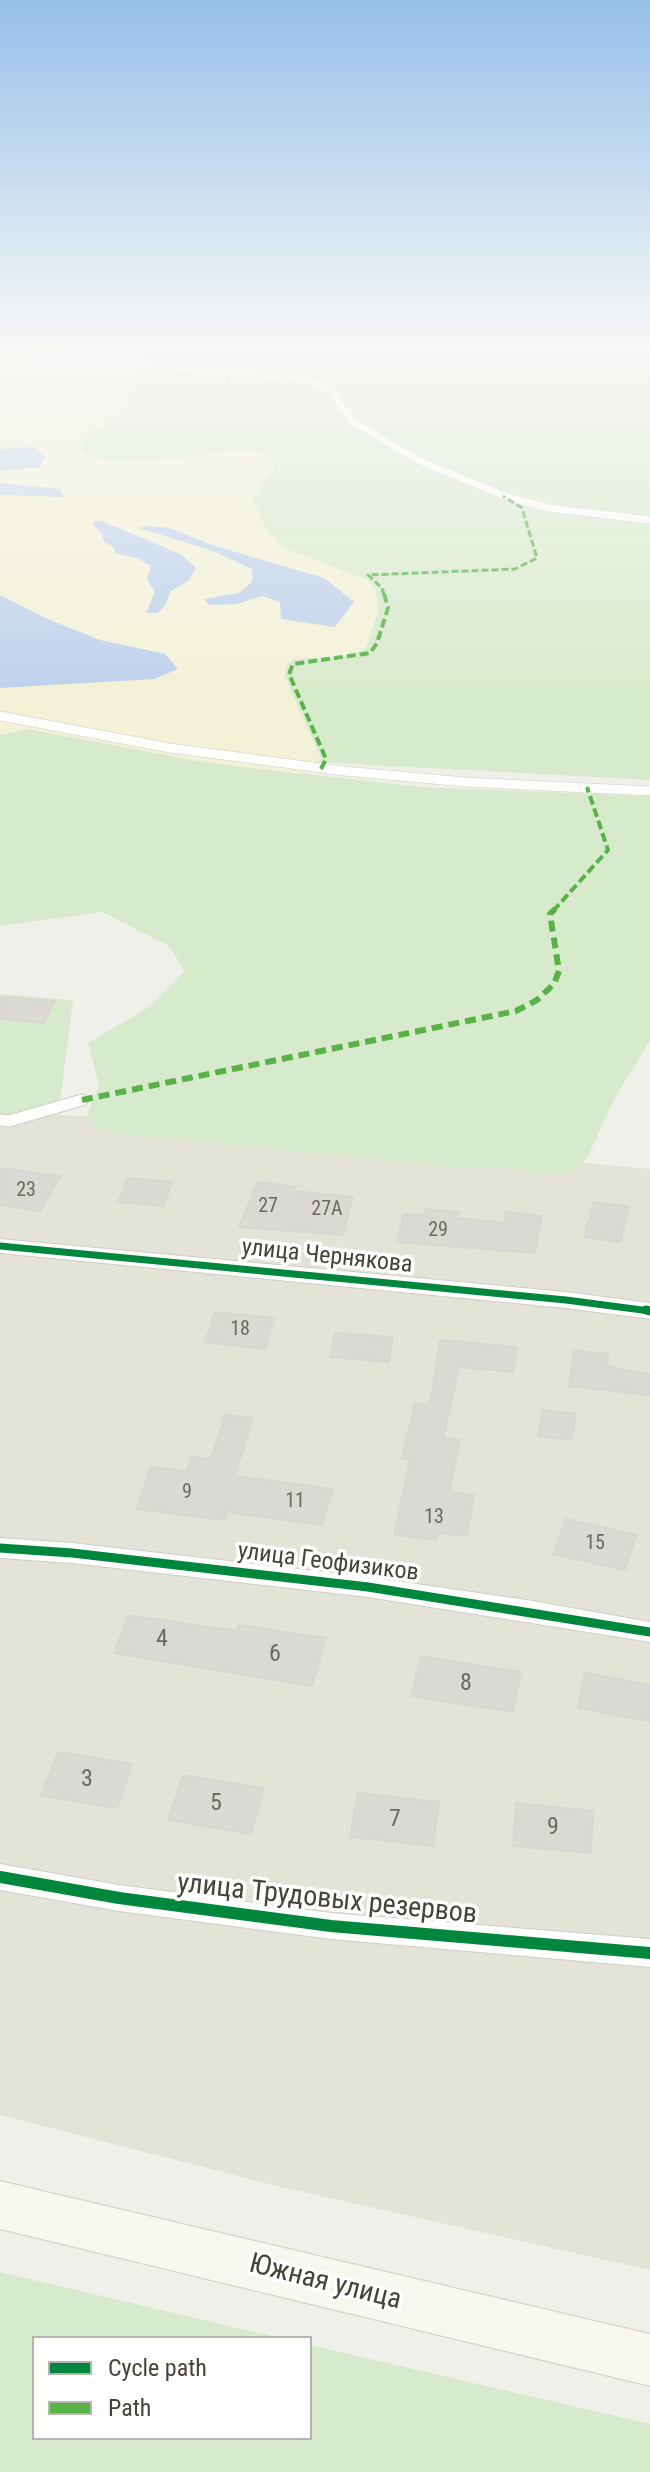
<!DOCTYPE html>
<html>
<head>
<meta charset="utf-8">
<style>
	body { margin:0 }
	#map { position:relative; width:650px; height:2472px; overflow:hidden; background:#f0f0eb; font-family:"Roboto Condensed",sans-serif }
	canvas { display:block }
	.legend { position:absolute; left:32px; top:2336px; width:280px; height:104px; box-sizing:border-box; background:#fff; border:2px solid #b5b4af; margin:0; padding:10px 14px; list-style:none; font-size:24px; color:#464337 }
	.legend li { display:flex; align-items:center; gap:16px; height:40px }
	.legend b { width:40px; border:2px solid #b5b4af }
</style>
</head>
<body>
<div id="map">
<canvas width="650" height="2472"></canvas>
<ul class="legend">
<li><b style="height:10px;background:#00873e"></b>Cycle path</li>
<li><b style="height:10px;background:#57b346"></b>Path</li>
</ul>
</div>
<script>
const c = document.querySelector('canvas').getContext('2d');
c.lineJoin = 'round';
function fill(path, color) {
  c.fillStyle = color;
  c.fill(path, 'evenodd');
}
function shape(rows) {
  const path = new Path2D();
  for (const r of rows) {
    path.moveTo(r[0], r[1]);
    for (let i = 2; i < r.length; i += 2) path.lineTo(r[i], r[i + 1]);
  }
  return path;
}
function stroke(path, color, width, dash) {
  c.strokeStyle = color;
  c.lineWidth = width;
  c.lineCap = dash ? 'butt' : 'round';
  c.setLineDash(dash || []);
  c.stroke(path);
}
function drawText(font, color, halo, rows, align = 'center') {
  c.font = font + ' "Roboto Condensed",sans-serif';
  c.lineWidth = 7;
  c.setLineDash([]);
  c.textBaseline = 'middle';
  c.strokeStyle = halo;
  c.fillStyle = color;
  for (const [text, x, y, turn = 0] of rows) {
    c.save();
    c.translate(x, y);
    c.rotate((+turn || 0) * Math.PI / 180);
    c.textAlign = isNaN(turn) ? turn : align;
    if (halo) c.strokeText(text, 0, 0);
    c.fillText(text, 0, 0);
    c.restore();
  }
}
fill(shape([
	[0,1113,87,1116,650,1169,650,2270,281,2187,0,2115]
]), '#e4e3d8');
fill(shape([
	[0,346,650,346,650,780,317,762,321,758,284,675,287,665,293,659,354,655,311,559,284,548,266,530,252,497,263,484,187,458,117,462,86,456,78,448,94,429,123,413,137,384,132,377,148,361,51,348,0,349],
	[28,729,204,762,420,787,650,796,650,1040,612,1103,587,1159,569,1173,547,1175,506,1167,457,1168,111,1133,98,1128,87,1116,99,1085,88,1043,149,1007,185,971,169,946,102,912,0,926,0,735],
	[0,994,73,1000,60,1102,17,1115,0,1116],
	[0,2272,280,2338,34,2338,34,2438,310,2438,310,2345,650,2424,650,2472,0,2472]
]), '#d8eacc');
fill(shape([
	[51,348,148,361,150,366,133,377,137,384,130,406,89,434,78,448,80,452,95,459,117,462,148,462,230,451,253,450,270,456,274,466,252,497,266,530,284,548,367,580,376,591,378,613,366,648,354,655,293,659,287,665,284,675,321,759,301,774,204,762,28,729,0,735,0,349]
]), '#f3f2d7');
fill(shape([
	[33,447,45,456,40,467,0,471,0,449],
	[0,483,60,489,64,497,0,495],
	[94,521,102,521,180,554,196,568,189,580,171,591,164,607,157,613,146,613,155,592,147,579,151,566,136,558,115,553,115,548,104,542,102,533,93,525],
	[147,526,169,528,212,545,324,578,354,602,335,627,281,619,280,602,262,596,237,604,210,605,204,599,239,593,252,582,252,569,213,551,139,528],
	[0,595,45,618,100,640,165,654,178,669,154,679,0,688]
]), '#bed1ec');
const building = shape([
	[0,997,29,999,55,1001,44,1023,0,1019,0,997],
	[0,1168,60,1176,40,1211,0,1205,0,1168],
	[128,1178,172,1182,164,1206,118,1202,128,1178],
	[258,1182,296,1187,294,1191,353,1197,343,1235,239,1227,258,1182],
	[594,1202,629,1207,620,1242,584,1237,594,1202],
	[426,1209,459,1212,457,1218,504,1223,506,1212,542,1216,535,1253,397,1242,404,1214,425,1215,426,1209],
	[215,1312,274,1318,265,1349,205,1342,215,1312],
	[335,1333,393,1337,389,1362,330,1357,335,1333],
	[440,1340,517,1347,513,1372,459,1367,443,1438,460,1440,449,1492,474,1495,467,1536,438,1533,436,1540,394,1535,410,1460,402,1459,415,1403,430,1405,440,1340],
	[574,1350,608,1354,607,1366,650,1375,650,1395,569,1386,574,1350],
	[543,1410,576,1414,571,1440,538,1436,543,1410],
	[225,1415,253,1418,235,1476,333,1489,322,1525,227,1512,225,1520,136,1509,151,1467,187,1471,192,1457,211,1459,225,1415],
	[566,1519,637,1535,625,1570,553,1554,566,1519],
	[128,1615,237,1631,239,1625,326,1638,312,1686,114,1653,128,1615],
	[421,1656,521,1672,513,1712,411,1696,421,1656],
	[585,1673,650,1685,650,1721,578,1708,585,1673],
	[58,1752,132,1764,117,1808,41,1796,58,1752],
	[183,1775,264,1788,251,1834,168,1820,183,1775],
	[358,1793,439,1802,433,1846,350,1837,358,1793],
	[516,1803,593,1811,591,1853,513,1846,516,1803]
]);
fill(building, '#dad9d3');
stroke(building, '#d9d7d1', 2);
const laneFar2 = shape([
	[127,346,150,366,298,378,330,389,353,422,420,461,507,497,549,508,650,520],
	[0,353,119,366,150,366]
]);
const laneFar1 = shape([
	[0,716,170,748,344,771,465,782,650,791]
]);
const lane = shape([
	[0,1120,9,1121,82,1100]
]);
const street = shape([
	[0,1239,566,1292,650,1303,650,1319,566,1308,0,1253,0,1239],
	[0,1538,72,1543,368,1577,527,1600,650,1622,650,1642,368,1597,72,1563,0,1558,0,1538],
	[0,1864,119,1885,331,1913,650,1939,650,1967,331,1939,119,1911,0,1890,0,1864]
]);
const secondary = shape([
	[0,2181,650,2334,650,2386,0,2229,0,2181]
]);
stroke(laneFar2, '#cecec8', 8);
stroke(laneFar1, '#cecec8', 10);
stroke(lane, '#cecec8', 13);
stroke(street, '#cecec8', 2);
stroke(secondary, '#cfcec2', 2);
stroke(laneFar2, '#fdfdfc', 7);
stroke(laneFar1, '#fdfdfc', 9);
stroke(lane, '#fdfdfc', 11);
fill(street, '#fdfdfc');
fill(secondary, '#f7f6ef');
stroke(shape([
	[384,595,382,588,368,575,515,569,537,558,522,508,503,496]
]), '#57b346', 3, [7, 3]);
stroke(shape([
	[321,769,326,759,289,674,293,664,370,653,377,643,388,608,384,593],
	[553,911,608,850,587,787]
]), '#57b346', 4, [9, 4]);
stroke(shape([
	[82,1100,516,1011,537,1000,554,984,559,971,550,914,555,909]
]), '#57b346', 6, [11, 6]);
stroke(shape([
	[0,1246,566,1300,650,1311]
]), '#00873e', 7);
stroke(shape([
	[646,1310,650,1311],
	[0,1548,72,1553,368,1587,650,1632]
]), '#00873e', 9);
stroke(shape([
	[0,1877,119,1898,331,1926,650,1953]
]), '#00873e', 12);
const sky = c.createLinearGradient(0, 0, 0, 692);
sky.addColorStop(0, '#97c0ea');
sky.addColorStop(0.5, '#f8f8f6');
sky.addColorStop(1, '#f8f8f600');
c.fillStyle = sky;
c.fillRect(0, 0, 650, 692);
drawText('20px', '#6c695f', null, [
	["23",26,1191],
	["27",268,1207],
	["27А",327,1210],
	["29",438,1231],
	["18",240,1330],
	["9",187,1493],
	["11",295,1502],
	["13",434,1518],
	["15",595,1544]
]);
drawText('24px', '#464337', '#fff', [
	["улица Чернякова",327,1257,6],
	["улица Геофизиков",328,1563,7]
]);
drawText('24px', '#6c695f', null, [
	["4",162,1640],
	["6",275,1655],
	["8",466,1684],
	["3",87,1780],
	["5",216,1804],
	["7",395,1820],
	["9",553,1828]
]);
drawText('28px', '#464337', '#fff', [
	["улица Трудовых резервов",327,1900,6],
	["Южная улица",325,2283,14]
]);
</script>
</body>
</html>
